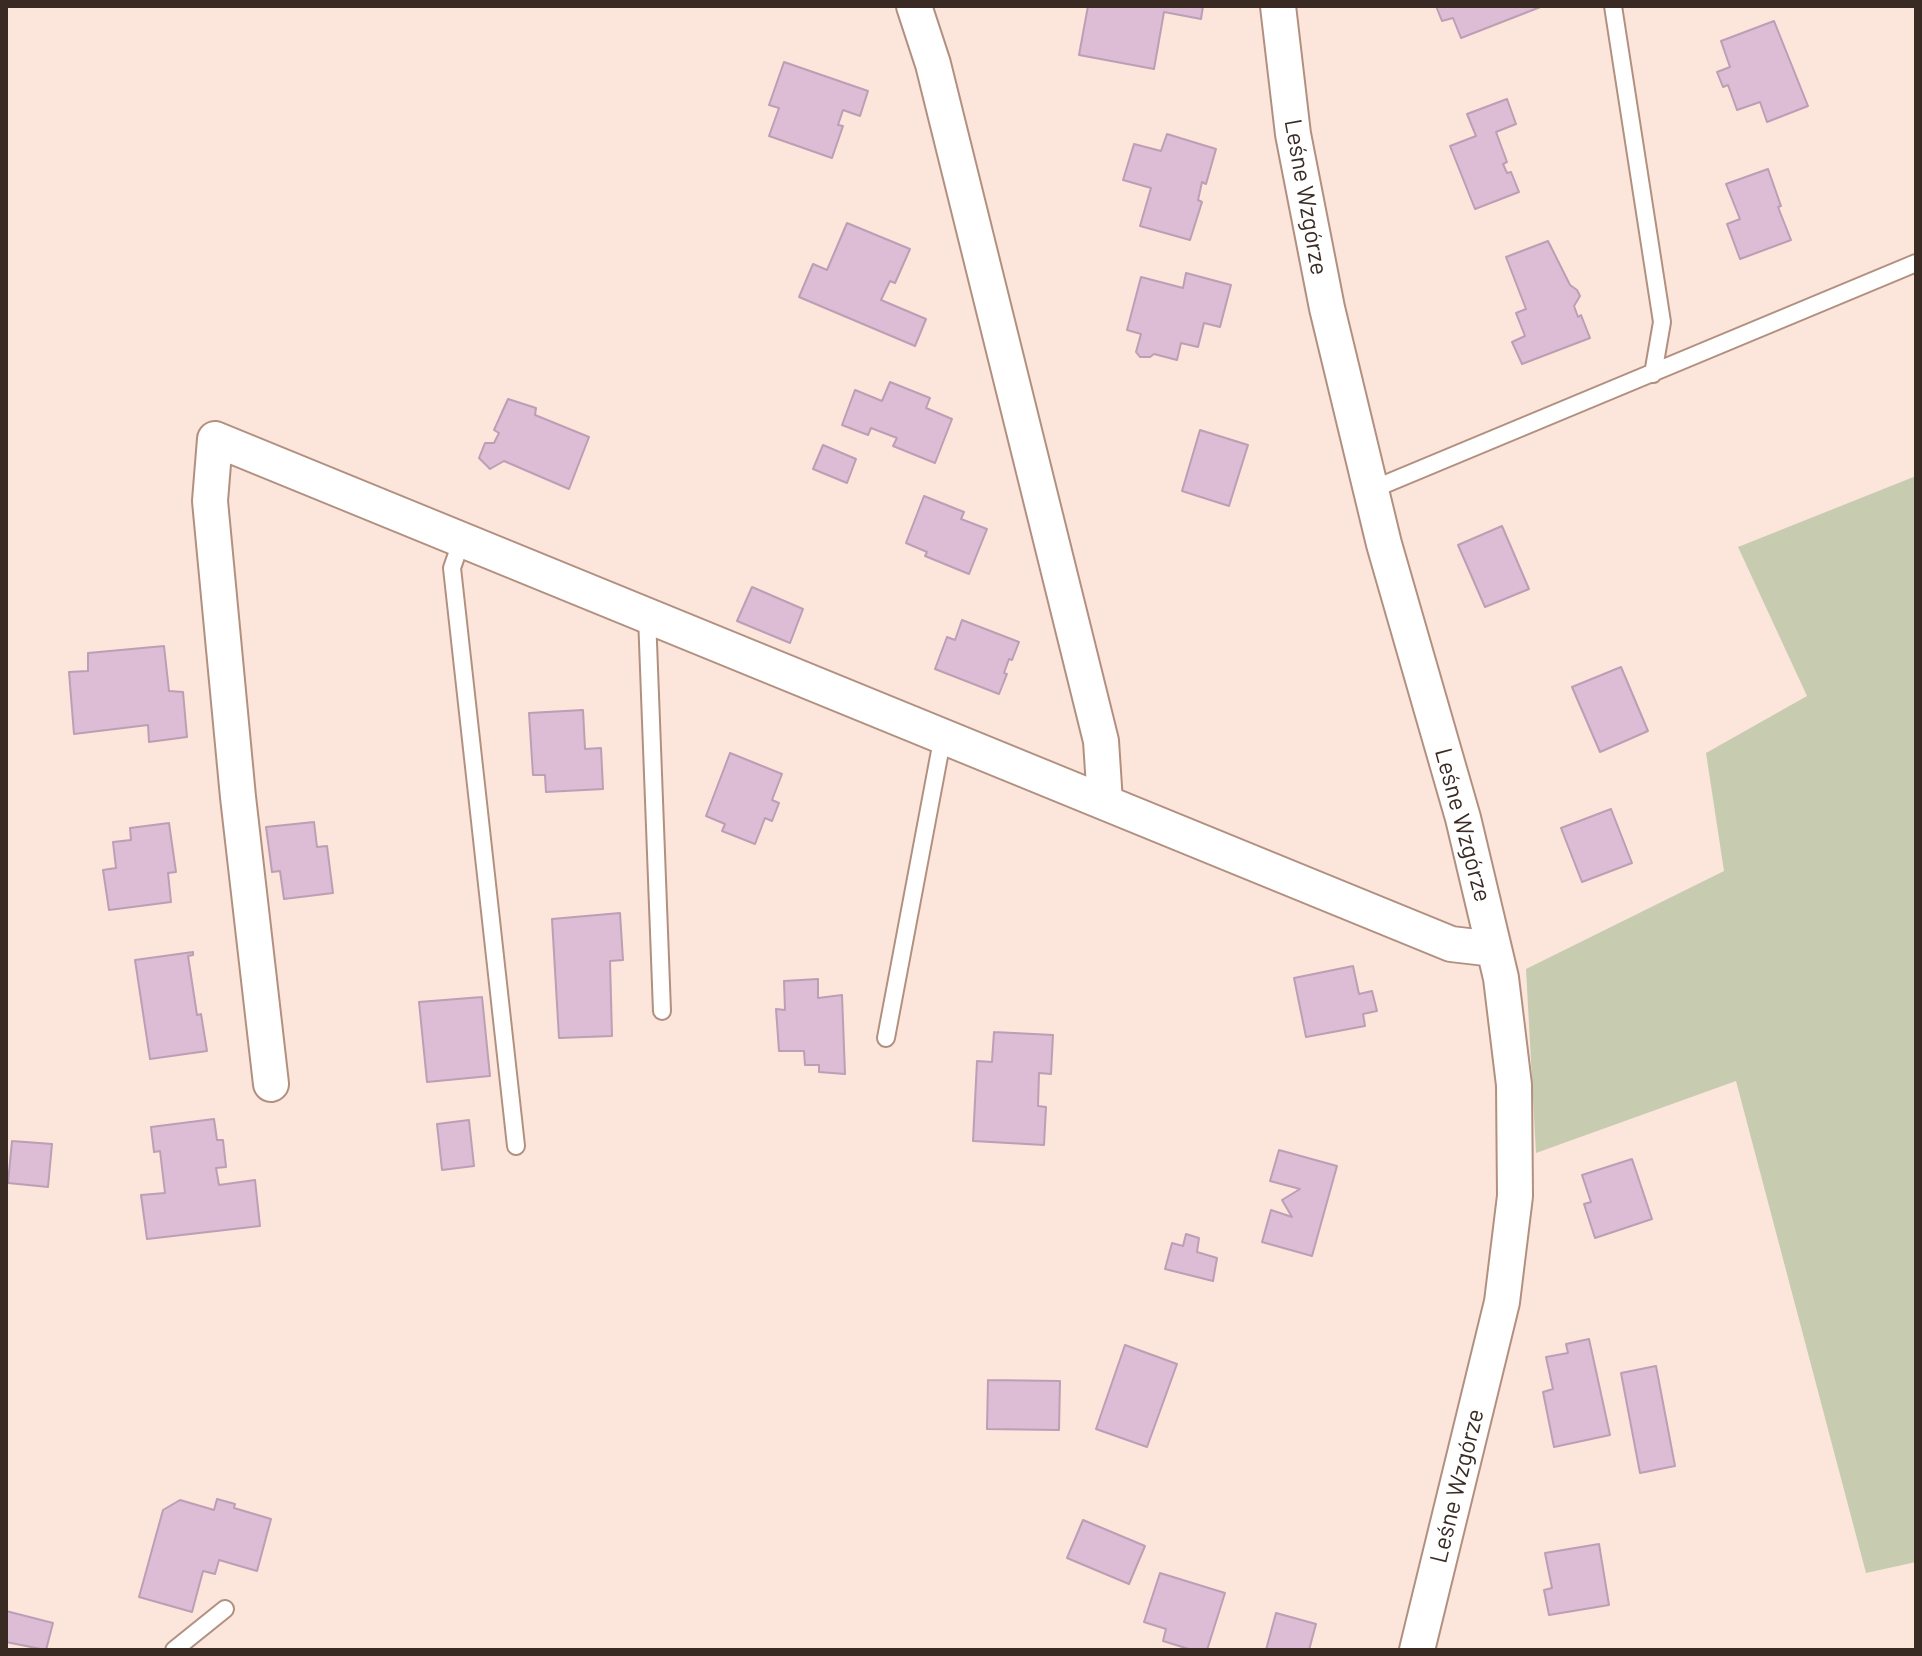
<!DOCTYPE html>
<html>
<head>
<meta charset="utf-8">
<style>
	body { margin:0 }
	#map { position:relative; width:1922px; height:1656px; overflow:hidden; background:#fce5db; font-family:Barlow,sans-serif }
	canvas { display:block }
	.frame { position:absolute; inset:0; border:8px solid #392b24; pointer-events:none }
</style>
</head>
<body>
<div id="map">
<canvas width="1922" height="1656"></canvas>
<div class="frame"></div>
</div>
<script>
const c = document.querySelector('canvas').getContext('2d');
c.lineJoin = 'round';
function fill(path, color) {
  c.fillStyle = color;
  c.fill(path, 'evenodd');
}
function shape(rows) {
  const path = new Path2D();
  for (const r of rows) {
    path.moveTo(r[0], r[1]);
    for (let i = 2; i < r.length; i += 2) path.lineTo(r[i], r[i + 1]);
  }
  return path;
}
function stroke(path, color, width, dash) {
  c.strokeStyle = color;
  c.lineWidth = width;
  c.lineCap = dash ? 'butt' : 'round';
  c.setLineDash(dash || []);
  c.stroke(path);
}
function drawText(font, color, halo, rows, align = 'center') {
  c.font = font + ' Barlow,sans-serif';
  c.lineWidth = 6;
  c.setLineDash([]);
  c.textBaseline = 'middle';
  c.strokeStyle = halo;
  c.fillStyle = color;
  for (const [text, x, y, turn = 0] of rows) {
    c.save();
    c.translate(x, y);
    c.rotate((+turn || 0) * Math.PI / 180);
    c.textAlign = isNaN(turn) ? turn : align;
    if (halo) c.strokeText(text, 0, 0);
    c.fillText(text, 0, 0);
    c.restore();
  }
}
fill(shape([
	[1916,476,1916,1562,1866,1573,1736,1081,1536,1153,1526,969,1724,871,1706,753,1807,696,1738,547]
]), '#c7ccb1');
const building = shape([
	[1088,6,1203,6,1201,19,1164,12,1154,69,1079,55,1088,6],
	[1436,6,1543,6,1461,38,1453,18,1442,21,1436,6],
	[1774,21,1808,106,1767,122,1760,102,1737,110,1728,85,1723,87,1717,72,1730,67,1721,41,1774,21],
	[784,62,868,91,860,116,843,110,838,125,843,126,832,158,769,136,779,108,769,105,784,62],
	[1507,99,1516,124,1496,132,1507,162,1503,164,1507,173,1511,172,1519,192,1475,209,1450,146,1476,136,1467,114,1507,99],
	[1167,134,1216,149,1206,184,1202,182,1198,200,1202,202,1190,240,1140,226,1151,188,1123,180,1134,144,1161,151,1167,134],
	[1768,169,1781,206,1778,207,1791,240,1740,259,1727,224,1740,219,1726,184,1768,169],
	[847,223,910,249,895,283,890,281,881,300,926,319,915,346,799,297,813,264,827,270,847,223],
	[1548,241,1570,285,1577,290,1580,296,1574,306,1578,317,1581,315,1590,338,1522,364,1512,342,1525,336,1516,313,1526,309,1506,257,1548,241],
	[1186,273,1231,285,1220,327,1204,323,1198,347,1181,343,1177,360,1154,354,1150,357,1140,357,1136,352,1141,334,1127,330,1141,277,1183,288,1186,273],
	[890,382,930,398,926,408,952,419,935,463,893,446,897,438,871,428,868,435,842,425,855,390,882,401,890,382],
	[508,399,536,408,535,415,589,437,569,489,504,461,490,469,479,458,485,443,494,443,499,433,494,430,508,399],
	[1200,430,1248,445,1229,506,1182,491,1200,430],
	[823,445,856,459,847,483,813,469,823,445],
	[924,496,964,512,961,519,987,529,969,574,925,556,927,552,906,543,924,496],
	[1502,526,1529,589,1485,607,1458,545,1502,526],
	[752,587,803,609,790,643,737,621,752,587],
	[962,620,1019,642,1012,660,1009,659,1004,673,1007,674,999,694,935,669,947,637,955,640,962,620],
	[164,646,169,691,183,692,187,737,149,742,148,725,74,734,69,672,88,671,88,653,164,646],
	[1621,667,1648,731,1600,752,1572,687,1621,667],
	[583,710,585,749,601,748,603,789,546,792,545,775,533,775,529,713,583,710],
	[730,753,782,774,772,800,779,803,772,821,765,818,755,844,722,831,725,824,706,816,730,753],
	[1611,809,1632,863,1582,882,1561,828,1611,809],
	[314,822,317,847,327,846,333,893,284,899,280,871,272,872,266,827,314,822],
	[169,823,176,872,168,873,171,902,109,910,103,870,116,868,113,842,131,840,130,828,169,823],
	[620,913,623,960,610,961,612,1036,559,1038,552,919,620,913],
	[193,952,193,955,188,956,197,1015,201,1014,207,1051,150,1059,135,960,193,952],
	[1353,966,1359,994,1372,991,1377,1011,1363,1014,1365,1026,1306,1037,1294,978,1353,966],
	[818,979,818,998,842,995,845,1074,819,1072,819,1065,805,1065,804,1051,779,1051,776,1009,785,1010,784,981,818,979],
	[482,997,490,1076,427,1082,419,1002,482,997],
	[994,1032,1053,1035,1051,1074,1039,1073,1038,1106,1046,1107,1044,1145,973,1141,977,1061,992,1062,994,1032],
	[214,1119,217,1140,223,1140,226,1167,216,1168,219,1185,255,1180,260,1226,147,1239,141,1195,165,1193,160,1151,154,1152,151,1127,214,1119],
	[469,1120,474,1166,442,1170,437,1124,469,1120],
	[12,1141,52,1144,48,1187,8,1183,12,1141],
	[1279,1150,1337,1166,1312,1256,1262,1242,1271,1210,1292,1217,1282,1200,1300,1189,1270,1181,1279,1150],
	[1632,1159,1652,1219,1595,1238,1584,1204,1591,1202,1582,1175,1632,1159],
	[1186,1234,1199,1238,1197,1252,1217,1258,1213,1281,1165,1269,1172,1243,1183,1246,1186,1234],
	[1589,1339,1610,1435,1554,1447,1543,1392,1553,1389,1546,1357,1568,1353,1566,1344,1589,1339],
	[1125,1345,1177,1364,1147,1447,1096,1429,1125,1345],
	[1656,1366,1675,1466,1640,1473,1621,1373,1656,1366],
	[988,1380,1060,1381,1059,1430,987,1429,988,1380],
	[217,1499,235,1504,234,1508,271,1519,257,1571,219,1560,215,1574,203,1571,192,1612,139,1597,163,1510,180,1500,214,1510,217,1499],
	[1083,1520,1145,1546,1129,1584,1067,1558,1083,1520],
	[1599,1544,1609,1605,1549,1615,1544,1590,1552,1588,1545,1553,1599,1544],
	[1160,1573,1225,1593,1207,1650,1192,1650,1163,1641,1166,1629,1144,1622,1160,1573],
	[6,1611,53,1623,46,1650,6,1642,6,1611],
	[1276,1613,1316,1624,1309,1650,1266,1650,1276,1613]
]);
fill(building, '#dcbdd5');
stroke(building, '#bc9eb5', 2);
const service = shape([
	[1613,6,1662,322,1653,374],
	[1371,490,1916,263],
	[461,542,452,568,516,1146],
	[647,616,662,1011],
	[886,1038,943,735],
	[174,1650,225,1609]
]);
const minor = shape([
	[914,6,933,64,1101,741,1105,802],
	[1278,6,1293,134,1327,308,1384,544,1463,818,1501,978,1514,1085,1515,1196,1502,1302,1417,1650],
	[271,1084,238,797,210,501,215,439,1451,944,1494,949]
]);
stroke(service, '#b29080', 20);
stroke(minor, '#b29080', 38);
stroke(service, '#fff', 16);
stroke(minor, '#fff', 34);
drawText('24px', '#392b24', '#fff', [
	["Leśne Wzgórze",1306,197,80],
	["Leśne Wzgórze",1463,825,75],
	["Leśne Wzgórze",1457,1486,-76]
]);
</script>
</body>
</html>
